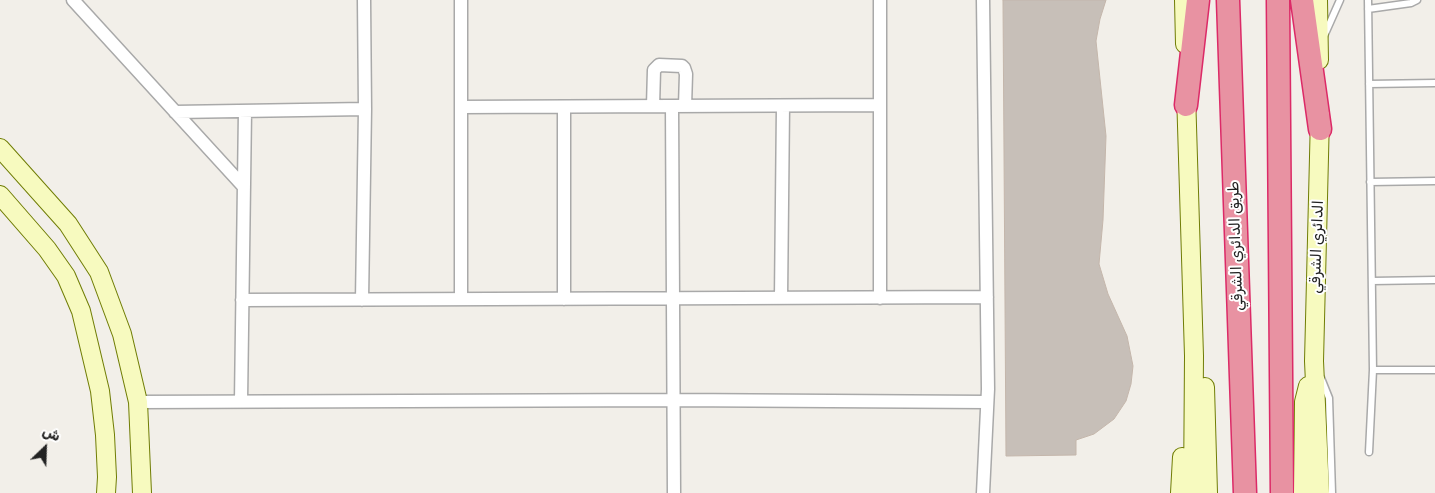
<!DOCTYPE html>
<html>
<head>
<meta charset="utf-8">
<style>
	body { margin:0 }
	#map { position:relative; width:1435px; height:493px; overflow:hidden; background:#f2efe9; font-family:Rubik,"Noto Sans Arabic",sans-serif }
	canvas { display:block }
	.north { position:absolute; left:20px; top:423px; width:50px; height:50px; -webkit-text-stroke:4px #fff; paint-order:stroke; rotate:24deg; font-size:14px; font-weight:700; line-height:20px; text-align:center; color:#222 }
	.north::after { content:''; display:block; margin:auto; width:18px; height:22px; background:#222; clip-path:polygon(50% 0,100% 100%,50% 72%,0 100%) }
</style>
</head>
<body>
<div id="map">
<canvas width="1435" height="493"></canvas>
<div class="north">ش</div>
</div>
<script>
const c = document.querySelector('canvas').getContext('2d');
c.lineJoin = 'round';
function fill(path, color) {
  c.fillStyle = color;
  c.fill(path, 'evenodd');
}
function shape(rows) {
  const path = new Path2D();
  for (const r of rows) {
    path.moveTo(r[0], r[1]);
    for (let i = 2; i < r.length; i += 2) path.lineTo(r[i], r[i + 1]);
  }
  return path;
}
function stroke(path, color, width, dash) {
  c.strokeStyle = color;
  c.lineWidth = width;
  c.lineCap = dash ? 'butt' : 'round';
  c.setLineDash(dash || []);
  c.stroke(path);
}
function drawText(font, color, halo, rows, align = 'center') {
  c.font = font + ' Rubik,"Noto Sans Arabic",sans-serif';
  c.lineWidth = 4;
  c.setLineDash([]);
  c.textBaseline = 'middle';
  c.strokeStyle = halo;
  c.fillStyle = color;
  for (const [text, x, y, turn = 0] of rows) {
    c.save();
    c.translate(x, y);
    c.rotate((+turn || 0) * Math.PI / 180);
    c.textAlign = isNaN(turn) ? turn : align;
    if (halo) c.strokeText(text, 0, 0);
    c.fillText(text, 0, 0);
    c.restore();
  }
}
const building = shape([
	[1003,0,1106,0,1100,19,1096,41,1106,136,1103,220,1099,264,1108,294,1127,336,1133,366,1131,384,1126,401,1114,419,1094,434,1076,440,1076,455,1006,456,1003,0]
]);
fill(building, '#c7bfb8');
stroke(building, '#c4b6ab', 1);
const lane = shape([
	[1368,0,1373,370,1435,370],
	[1368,9,1411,3,1417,0],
	[1324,36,1340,0],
	[1369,84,1435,83],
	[1370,182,1435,181],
	[1372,281,1435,280],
	[1321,378,1329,398,1332,493],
	[1369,452,1373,370]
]);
const street = shape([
	[73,0,244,187],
	[880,0,880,298],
	[653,106,654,70,659,65,682,66,684,68,686,74,685,106],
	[672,106,674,493],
	[461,107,880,105],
	[564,107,564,299],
	[175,112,365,109],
	[781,298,783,106],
	[461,299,461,0],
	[242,300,987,297],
	[362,300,365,109,364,0],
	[241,401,245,111],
	[138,402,674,400,987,402],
	[983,493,988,389,983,0]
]);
const secondary = shape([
	[1184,0,1185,44],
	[1318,0,1319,60],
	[1186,93,1194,356,1193,493],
	[1320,116,1314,361,1320,493],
	[0,148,68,224,99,272,122,334,138,402,142,493],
	[0,195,47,249,66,276,81,311,100,391,105,435,107,477,106,493],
	[1205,387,1208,493],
	[1180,493,1182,457],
	[1303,493,1304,402,1308,386]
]);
const highway = shape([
	[1228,0,1245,493],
	[1278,0,1282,493],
	[1302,0,1320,129],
	[1186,105,1198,0]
]);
stroke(lane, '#a9a9a9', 9);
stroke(street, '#a9a9a9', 15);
stroke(secondary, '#707d05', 20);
stroke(highway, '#dc2a67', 25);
stroke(lane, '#fff', 6);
stroke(street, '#fff', 12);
stroke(secondary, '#f7fabf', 18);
stroke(highway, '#e892a2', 22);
drawText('15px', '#222', '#fff', [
	["طريق الدائري الشرقي",1236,246,-92],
	["الدائري الشرقي",1317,247,-88]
]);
</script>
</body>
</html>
